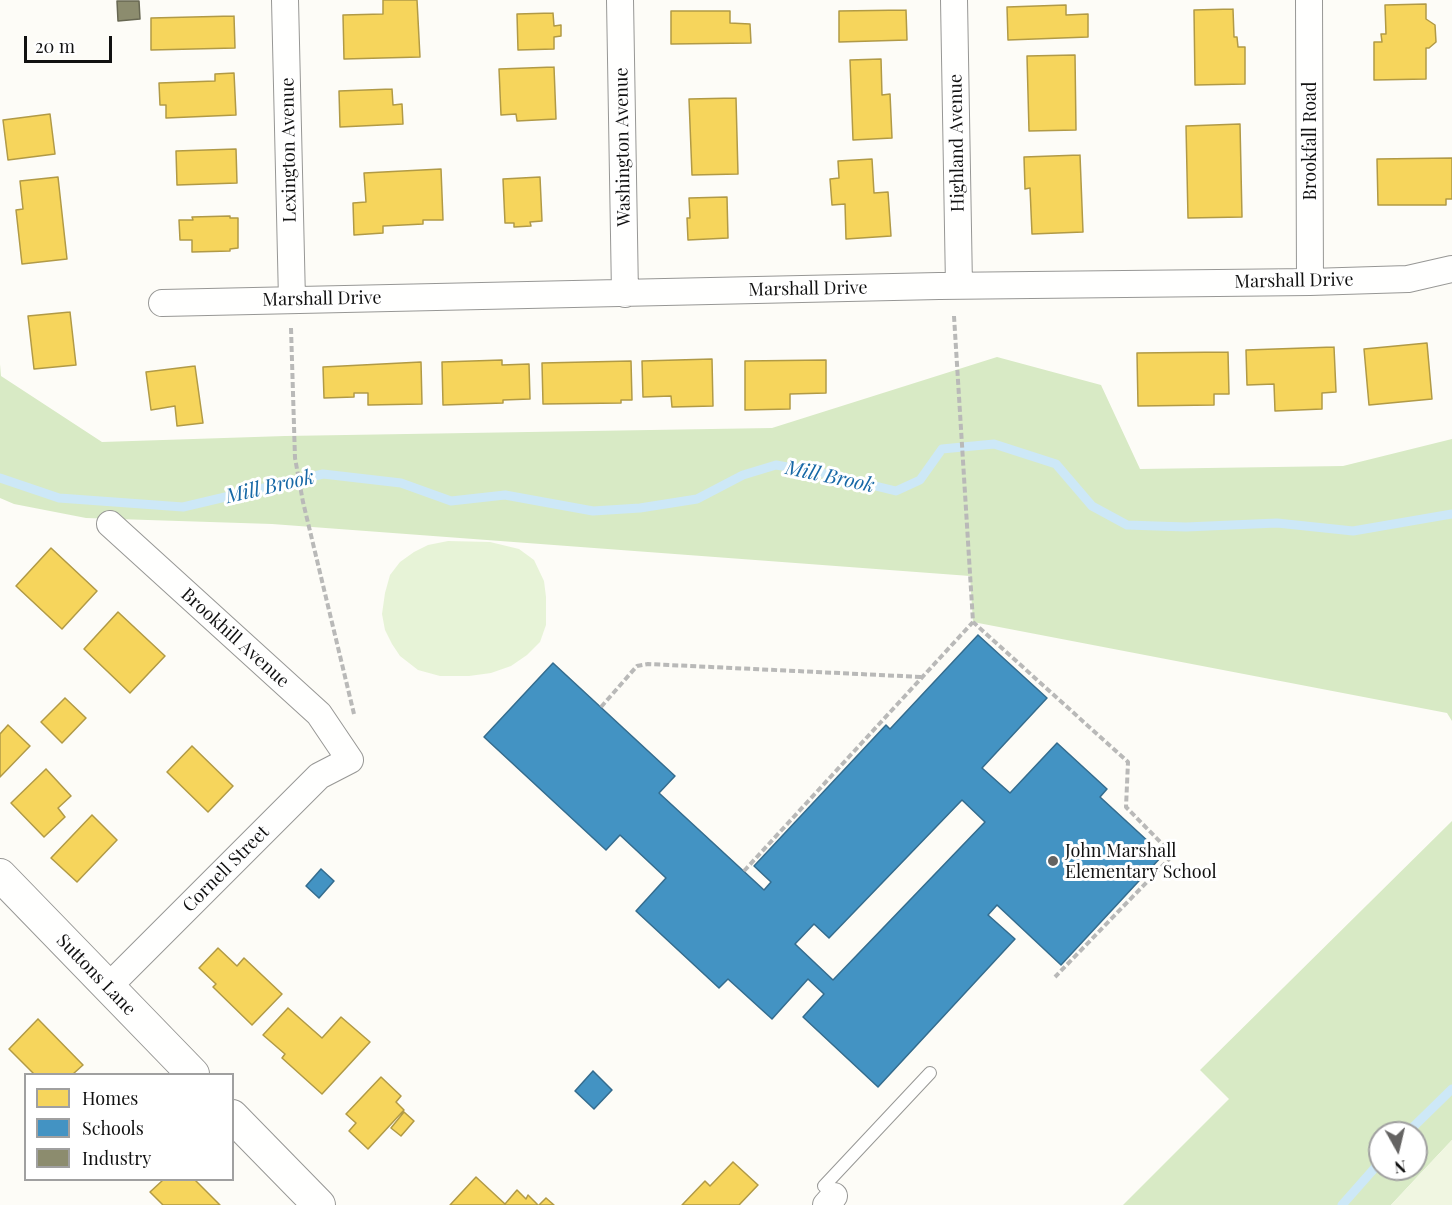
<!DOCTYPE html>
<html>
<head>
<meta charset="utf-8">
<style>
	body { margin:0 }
	#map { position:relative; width:1452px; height:1205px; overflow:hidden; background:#fdfcf7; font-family:"Playfair Display",serif }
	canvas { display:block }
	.legend { position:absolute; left:24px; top:1073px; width:210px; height:108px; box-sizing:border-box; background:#fff; border:2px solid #a0a0a0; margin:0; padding:8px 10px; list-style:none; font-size:18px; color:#111 }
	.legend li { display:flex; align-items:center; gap:12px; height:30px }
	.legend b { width:30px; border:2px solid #a0a0a0 }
	.north { position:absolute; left:1368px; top:1121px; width:60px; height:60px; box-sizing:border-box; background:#fff; border:2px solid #a0a0a0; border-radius:50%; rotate:172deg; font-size:16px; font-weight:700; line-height:24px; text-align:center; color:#111 }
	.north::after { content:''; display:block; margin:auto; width:21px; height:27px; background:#646362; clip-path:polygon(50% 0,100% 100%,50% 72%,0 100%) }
	.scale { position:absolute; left:24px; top:36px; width:88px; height:27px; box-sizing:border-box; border:3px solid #111; border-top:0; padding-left:8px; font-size:18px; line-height:21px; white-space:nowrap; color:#111; -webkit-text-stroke:4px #fff; paint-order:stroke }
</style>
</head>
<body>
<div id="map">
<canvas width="1452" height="1205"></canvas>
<ul class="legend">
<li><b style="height:16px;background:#f6d55c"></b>Homes</li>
<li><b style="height:16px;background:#4393c3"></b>Schools</li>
<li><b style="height:16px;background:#8c8c6e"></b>Industry</li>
</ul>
<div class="north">N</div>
<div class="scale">20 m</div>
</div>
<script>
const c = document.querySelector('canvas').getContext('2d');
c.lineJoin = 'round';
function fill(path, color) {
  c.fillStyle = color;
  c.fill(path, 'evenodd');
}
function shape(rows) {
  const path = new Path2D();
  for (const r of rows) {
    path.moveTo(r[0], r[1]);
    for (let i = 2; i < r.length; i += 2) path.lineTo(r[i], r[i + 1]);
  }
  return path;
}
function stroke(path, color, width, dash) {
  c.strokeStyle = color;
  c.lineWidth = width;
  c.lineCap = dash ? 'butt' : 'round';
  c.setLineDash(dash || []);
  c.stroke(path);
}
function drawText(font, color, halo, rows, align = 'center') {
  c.font = font + ' "Playfair Display",serif';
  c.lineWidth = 6;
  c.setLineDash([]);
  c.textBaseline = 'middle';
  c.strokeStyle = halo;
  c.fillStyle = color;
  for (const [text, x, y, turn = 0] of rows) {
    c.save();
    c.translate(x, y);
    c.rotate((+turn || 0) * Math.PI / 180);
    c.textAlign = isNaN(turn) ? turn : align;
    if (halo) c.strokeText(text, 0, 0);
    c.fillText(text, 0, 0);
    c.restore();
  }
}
fill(shape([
	[448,541,490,542,519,549,534,560,544,581,546,597,546,625,540,642,527,655,511,666,491,673,469,676,440,676,418,670,400,656,392,644,385,630,382,614,385,593,390,575,400,562,414,552,428,545]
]), '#e7f3d7');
fill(shape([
	[997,357,1101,385,1140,469,1343,466,1452,439,1452,721,1447,713,973,622,970,576,272,524,86,518,14,504,0,498,0,364,1,376,102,442,285,436,772,428],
	[1452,821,1452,1140,1391,1205,1123,1205,1229,1099,1200,1070],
	[1380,1133,1416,1133,1416,1169,1380,1169]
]), '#d8eac5');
fill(shape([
	[1452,1140,1452,1205,1391,1205,1418,1176]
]), '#f0f6e1');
const homes = shape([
	[383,0,417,0,420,57,344,59,343,15,383,14,383,0],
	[1426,4,1426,19,1435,25,1436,42,1429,48,1426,48,1426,79,1374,80,1374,42,1382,42,1381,34,1386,34,1385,5,1426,4],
	[1066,5,1066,15,1088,14,1088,37,1008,40,1007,7,1066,5],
	[1233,9,1234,37,1237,37,1238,47,1245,47,1245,84,1195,85,1194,10,1233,9],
	[906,10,907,40,839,42,839,11,906,10],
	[671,11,730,11,730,23,750,24,751,43,671,44,671,11],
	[553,13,554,26,561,25,561,36,554,37,554,49,518,50,517,14,553,13],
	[234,16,235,48,151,50,151,18,234,16],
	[1075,55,1076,130,1029,131,1027,56,1075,55],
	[881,59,882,95,890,94,892,138,853,140,850,60,881,59],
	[554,67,556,119,517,121,516,114,501,115,499,69,554,67],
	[234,73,236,115,166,118,166,105,160,105,159,83,215,81,215,74,234,73],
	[392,89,393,105,402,104,403,124,340,127,339,91,392,89],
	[736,98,738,174,692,175,689,99,736,98],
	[50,114,55,154,8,160,3,120,50,114],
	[1240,124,1242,217,1188,218,1186,126,1240,124],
	[236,149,237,183,177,185,176,151,236,149],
	[1080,155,1083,232,1032,234,1030,188,1025,189,1024,157,1080,155],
	[1452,158,1452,199,1446,199,1446,205,1378,205,1377,159,1452,158],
	[872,159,874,193,888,192,891,236,846,239,845,204,832,205,830,179,839,178,838,161,872,159],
	[441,169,443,220,423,220,423,224,383,226,383,233,354,235,353,203,366,202,364,173,441,169],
	[58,177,67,259,22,264,16,210,23,209,20,181,58,177],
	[540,177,542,221,530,222,531,226,514,227,514,223,505,223,503,179,540,177],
	[727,197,728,238,688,240,687,218,690,218,689,198,727,197],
	[230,216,230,218,238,218,238,248,230,249,230,251,192,252,192,240,180,240,179,220,193,220,192,217,230,216],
	[70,312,76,365,34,369,28,316,70,312],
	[1427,343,1432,399,1369,405,1364,349,1427,343],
	[1334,347,1336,392,1322,393,1322,409,1275,411,1274,384,1247,385,1246,350,1334,347],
	[1228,352,1229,394,1214,394,1214,405,1138,406,1137,353,1228,352],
	[712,359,713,406,672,407,671,396,643,397,642,361,712,359],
	[502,360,502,365,529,364,530,399,503,400,503,403,443,405,442,362,502,360],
	[826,360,826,393,790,394,790,409,745,410,745,361,826,360],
	[631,361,632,400,621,400,621,403,543,404,542,363,631,361],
	[421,362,422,404,368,405,368,393,354,393,354,397,324,398,323,367,421,362],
	[195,366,203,423,177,426,175,406,151,410,146,372,195,366],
	[51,548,97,591,62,629,16,586,51,548],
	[118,612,165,656,130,693,84,649,118,612],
	[65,698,86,718,62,743,41,722,65,698],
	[8,725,30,746,0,777,0,734,8,725],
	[192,746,233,786,208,812,167,772,192,746],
	[46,769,71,796,58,808,65,817,44,837,11,803,46,769],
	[92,815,117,840,77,882,51,858,92,815],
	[218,948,237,966,244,958,282,994,252,1025,213,987,216,984,199,968,218,948],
	[288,1008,322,1038,341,1017,370,1042,322,1094,282,1058,285,1054,263,1035,288,1008],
	[38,1019,83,1065,73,1074,34,1074,9,1049,38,1019],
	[381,1077,401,1096,396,1102,404,1110,368,1149,349,1131,356,1123,346,1114,381,1077],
	[404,1112,414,1121,401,1136,391,1128,404,1112],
	[733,1162,758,1185,739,1205,682,1205,705,1181,710,1186,733,1162],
	[476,1177,505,1204,517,1190,526,1199,528,1195,538,1205,450,1205,476,1177],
	[163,1180,195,1180,220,1205,163,1205,150,1192,163,1180],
	[546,1198,554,1205,539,1205,546,1198]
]);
fill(homes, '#f6d55c');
stroke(homes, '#b19a46', 1.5);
const schools = shape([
	[978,635,1047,698,982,768,1010,793,1057,743,1107,789,1100,797,1163,855,1061,965,997,905,988,915,1015,939,878,1087,803,1017,824,994,808,979,772,1019,728,979,719,988,636,911,666,878,620,835,606,850,484,737,553,663,675,776,659,793,764,890,771,882,754,866,886,725,890,729,978,635],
	[962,800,985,822,833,980,795,944,814,924,829,938,962,800],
	[321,869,334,881,319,898,306,886,321,869],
	[593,1071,612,1090,594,1109,575,1091,593,1071]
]);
fill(schools, '#4393c3');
stroke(schools, '#346c8e', 1.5);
const industry = shape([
	[117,1,139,1,140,19,118,21,117,1]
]);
fill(industry, '#8c8c6e');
stroke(industry, '#676752', 1.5);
stroke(shape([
	[0,478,59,498,183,507,323,474,401,483,451,501,505,495,593,511,640,508,697,499,743,475,776,465,822,473,896,491,920,480,942,449,994,444,1056,464,1092,506,1127,525,1186,527,1277,523,1353,531,1452,514],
	[1407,1133,1452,1089],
	[1342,1205,1380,1162]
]), '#cde8f7', 9);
const service = shape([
	[824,1186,930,1073]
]);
const minor = shape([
	[285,0,292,300],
	[620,0,625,294],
	[954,0,959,286],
	[1309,0,1310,282],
	[162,303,939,286,1310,282,1408,279,1452,269],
	[108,987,319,776,350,760,319,714,110,524],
	[826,1205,834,1196]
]);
const tertiary = shape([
	[0,875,193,1074],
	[232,1116,319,1205]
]);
stroke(service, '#979795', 14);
stroke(minor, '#979795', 28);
stroke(tertiary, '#979795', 34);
stroke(shape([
	[954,316,973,622,1128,762,1126,807,1173,855,1055,977],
	[291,328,295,458,303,502,354,714],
	[601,707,637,666,648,664,922,677],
	[744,871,973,622]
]), '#b9b9b8', 4, [6, 3]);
stroke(service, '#fffffe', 12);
stroke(minor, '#fffffe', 26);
stroke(tertiary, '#fffffe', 32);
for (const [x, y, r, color] of [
	[1053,861,6,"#646362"]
]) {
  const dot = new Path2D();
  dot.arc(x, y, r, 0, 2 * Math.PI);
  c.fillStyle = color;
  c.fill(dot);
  stroke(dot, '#fff', 2);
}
drawText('18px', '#111', '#fff', [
	["Brookfall Road",1310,141,-90],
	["Highland Avenue",957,143,-91],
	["Washington Avenue",623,147,-91],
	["Lexington Avenue",289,150,-91],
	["Marshall Drive",1294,281,-1],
	["Marshall Drive",808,289,-1],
	["Marshall Drive",322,299,-1],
	["Brookhill Avenue",235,638,42],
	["Cornell Street",226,869,-45],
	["Suttons Lane",96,975,46]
]);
drawText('18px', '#111', '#fff', [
	["John Marshall",1065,851],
	["Elementary School",1065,872]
], 'left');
drawText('italic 20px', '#1768a6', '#fff', [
	["Mill Brook",830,477,12],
	["Mill Brook",270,487,-13]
]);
</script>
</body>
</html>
